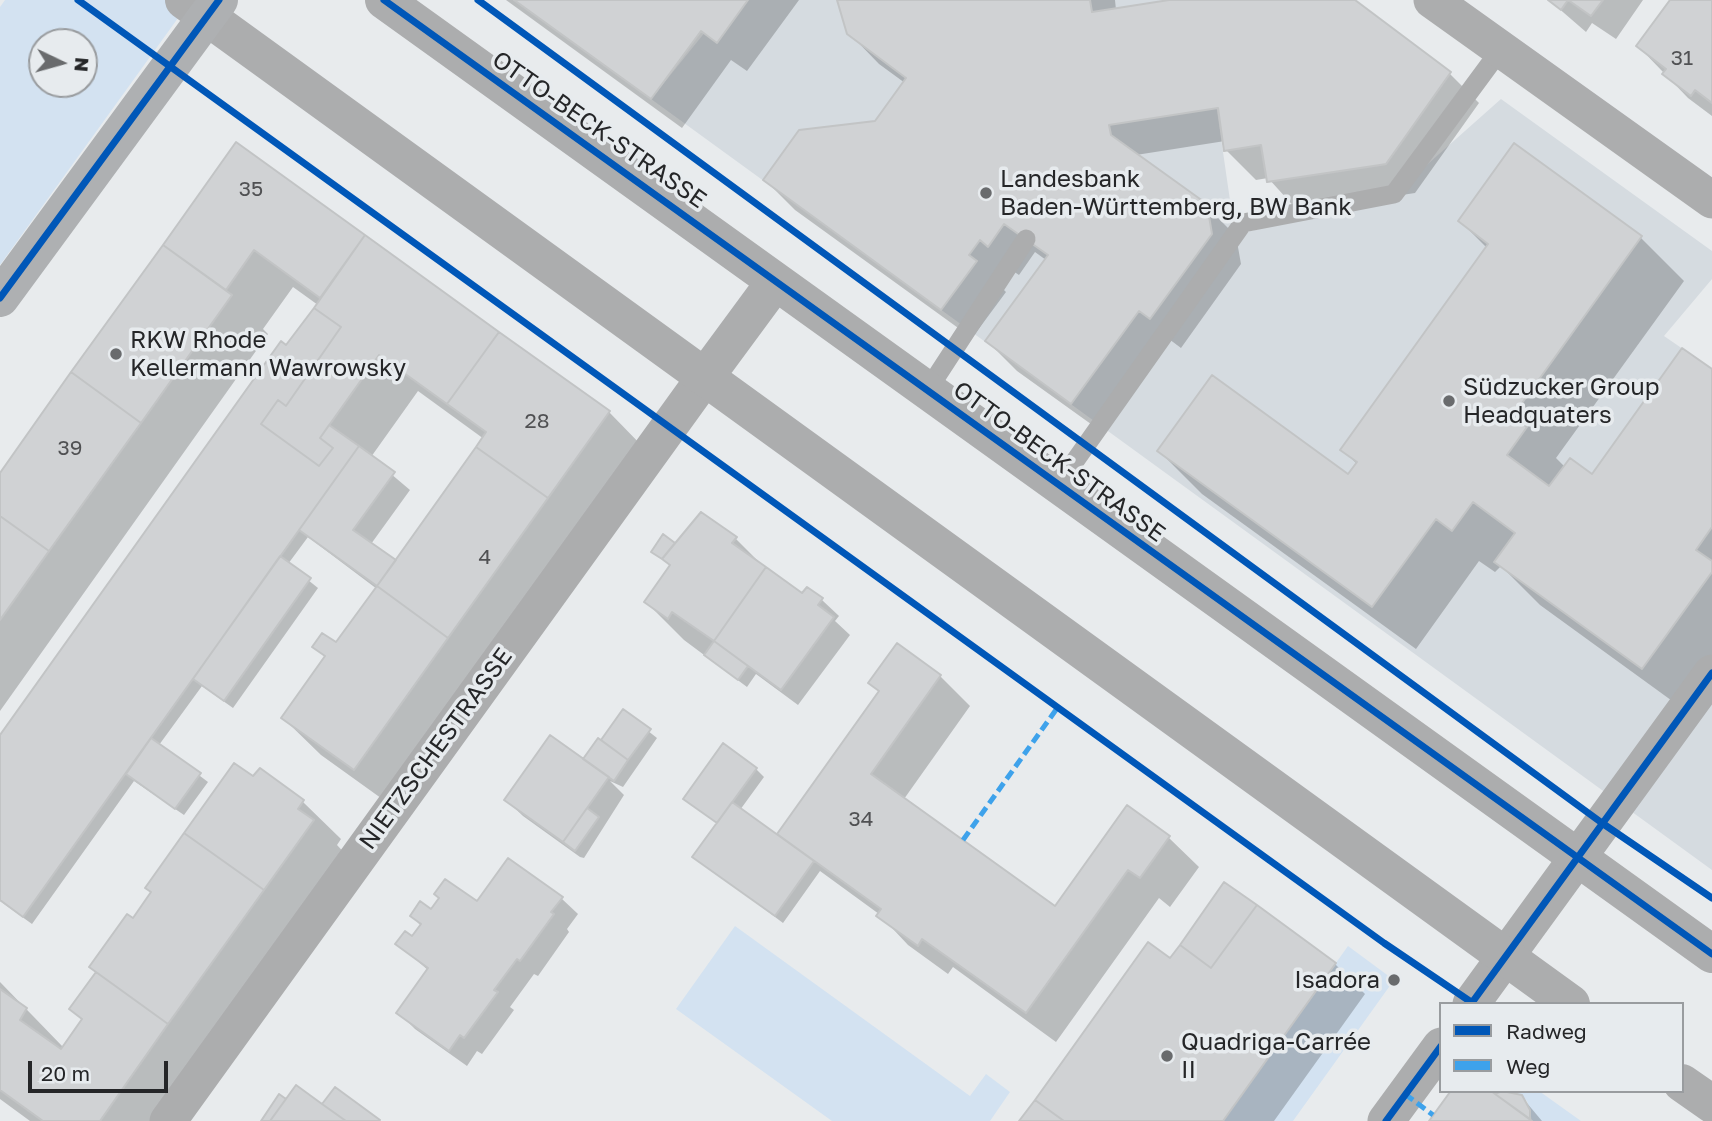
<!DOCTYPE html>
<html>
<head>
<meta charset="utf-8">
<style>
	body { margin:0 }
	#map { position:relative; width:1712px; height:1121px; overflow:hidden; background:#e8ebed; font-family:"Golos Text",sans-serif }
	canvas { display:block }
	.legend { position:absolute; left:1439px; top:1002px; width:245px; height:91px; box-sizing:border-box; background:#e7ebee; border:2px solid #999c9f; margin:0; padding:9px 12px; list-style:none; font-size:21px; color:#252628 }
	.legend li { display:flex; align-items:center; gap:14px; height:35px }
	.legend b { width:35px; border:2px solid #999c9f }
	.north { position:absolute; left:28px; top:28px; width:70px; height:70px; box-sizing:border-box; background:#e7ebee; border:2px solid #999c9f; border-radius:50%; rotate:95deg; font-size:19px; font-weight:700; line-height:28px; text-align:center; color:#252628 }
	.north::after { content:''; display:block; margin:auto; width:24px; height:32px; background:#696b6d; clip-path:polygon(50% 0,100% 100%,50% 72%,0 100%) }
	.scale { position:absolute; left:28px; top:1061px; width:140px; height:32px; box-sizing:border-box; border:4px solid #252628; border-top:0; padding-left:9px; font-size:21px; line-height:24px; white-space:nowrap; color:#252628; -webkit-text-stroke:5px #e7ebee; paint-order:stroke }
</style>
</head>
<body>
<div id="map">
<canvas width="1712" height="1121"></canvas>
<ul class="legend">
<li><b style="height:9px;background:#0057b8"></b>Radweg</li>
<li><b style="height:9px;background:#3ea2eb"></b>Weg</li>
</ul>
<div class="north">N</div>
<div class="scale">20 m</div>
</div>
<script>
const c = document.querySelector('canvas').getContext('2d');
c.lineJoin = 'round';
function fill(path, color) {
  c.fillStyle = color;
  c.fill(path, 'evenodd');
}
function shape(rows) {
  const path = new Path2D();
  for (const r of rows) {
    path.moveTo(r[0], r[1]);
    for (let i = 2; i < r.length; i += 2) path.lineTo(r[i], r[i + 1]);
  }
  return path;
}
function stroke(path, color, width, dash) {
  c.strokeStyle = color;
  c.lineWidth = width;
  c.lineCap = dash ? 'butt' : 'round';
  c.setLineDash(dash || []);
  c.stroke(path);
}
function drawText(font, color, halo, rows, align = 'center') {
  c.font = font + ' "Golos Text",sans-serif';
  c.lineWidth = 7;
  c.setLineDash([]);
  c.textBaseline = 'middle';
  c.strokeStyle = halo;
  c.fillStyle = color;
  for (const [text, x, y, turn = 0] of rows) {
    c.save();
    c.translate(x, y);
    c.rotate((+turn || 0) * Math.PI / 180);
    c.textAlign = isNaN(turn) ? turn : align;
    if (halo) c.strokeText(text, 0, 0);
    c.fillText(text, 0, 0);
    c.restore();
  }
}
fill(shape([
	[731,0,1201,0,1235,235,1394,194,1501,99,1712,251,1712,279,1664,336,1712,369,1712,870,651,99]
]), '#d5dbe0');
fill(shape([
	[5,0,191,0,0,265,0,7],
	[42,42,84,42,84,84,42,84],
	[735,926,970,1096,986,1074,1010,1092,990,1121,832,1121,676,1009],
	[1348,946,1394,980,1293,1121,1223,1121],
	[1514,1091,1539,1091,1581,1121,1532,1121,1527,1101]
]), '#d3e2f1');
fill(shape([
	[506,0,799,0,747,71,731,60,682,128],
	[839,0,1115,0,1116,10,1180,0,1352,0,1449,73,1479,103,1415,193,1298,211,1268,178,1256,180,1226,150,1225,141,1136,155,1205,205,1236,236,1241,264,1181,348,1169,339,1102,432,1017,371,987,341,1046,260,1035,252,1019,275,1010,269,999,285,1006,292,972,338,795,210,765,180,875,123,905,83,879,64,849,33],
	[1549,0,1643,0,1616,39,1592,23,1586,32],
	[1672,0,1712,0,1712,116,1688,98,1638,46],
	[236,145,609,412,646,450,392,806,321,755,283,718,326,658,315,647,336,645,377,589,308,537,288,564,318,588,233,708,202,686,159,745,208,782,184,815,134,781,32,924,0,901,0,738,318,305,293,287,263,329,268,334,0,711,0,476],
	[418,391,484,439,396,562,371,544,410,490,371,457],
	[1514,146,1641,238,1684,281,1556,458,1565,467,1592,476,1712,371,1712,675,1686,711,1540,605,1501,566,1495,572,1479,561,1416,649,1202,494,1159,451,1349,476,1357,464,1343,450,1487,248,1460,221],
	[736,539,767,570,802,595,807,589,822,600,839,616,835,621,850,635,798,705,756,674,747,687,684,640,646,602,672,566,654,551,674,544],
	[897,646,940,676,970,706,904,799,1055,908,1169,838,1199,867,1170,907,1159,898,1056,1042,953,967,948,974,908,945,879,914,820,871,783,923,695,857,718,824,686,799,756,769,764,777,740,810,784,841,880,692,871,683],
	[624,712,657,738,623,787,610,781,624,795,584,858,580,857,523,816,506,800,584,761],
	[260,771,303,802,341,839,337,845,350,859,164,1121,30,1121,0,1099,0,982,64,1048,83,1021,71,1009,133,921,153,893],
	[561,898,578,914,567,929,569,932,538,976,534,974,510,1007,514,1010,482,1054,477,1051,467,1066,415,1029,399,1013,429,971,398,944,412,938,421,926,412,916,478,904],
	[1171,960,1335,964,1365,994,1274,1121,1022,1121],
	[1454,1091,1488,1091,1495,1096,1512,1092,1521,1096,1542,1121,1433,1121]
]), '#0003');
const building = shape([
	[514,0,748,0,717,43,701,31,651,99,514,0],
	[837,0,1090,0,1092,12,1169,0,1355,0,1451,72,1386,164,1380,165,1267,182,1261,145,1224,151,1218,108,1109,125,1111,135,1207,204,1212,234,1150,319,1139,311,1071,404,985,341,1048,255,1004,224,988,247,980,240,969,255,977,261,941,310,763,180,799,130,875,121,906,78,847,34,837,0],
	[1548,0,1603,0,1591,16,1568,0,1561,10,1548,0],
	[1670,0,1712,0,1712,103,1695,90,1691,96,1662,74,1666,69,1636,46,1670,0],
	[236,142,365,235,320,298,254,250,226,290,163,245,236,142],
	[1514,143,1642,236,1512,417,1527,427,1507,455,1549,486,1570,458,1592,474,1682,348,1712,369,1712,527,1696,550,1712,561,1712,572,1642,669,1494,562,1515,533,1473,502,1452,531,1436,519,1372,607,1157,451,1212,375,1348,474,1357,462,1340,450,1488,244,1458,221,1514,143],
	[365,235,499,332,447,404,379,355,320,438,333,448,319,466,261,424,278,400,286,406,341,327,314,308,365,235],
	[163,245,232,295,141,423,71,372,163,245],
	[314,308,341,327,286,406,278,400,261,424,319,466,333,448,320,438,329,425,359,446,23,917,0,900,0,735,281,341,286,345,314,308],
	[499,332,610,411,548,498,476,447,486,432,447,404,499,332],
	[71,372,141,423,49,551,0,516,0,473,71,372],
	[359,446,395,472,353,530,396,560,377,586,299,530,359,446],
	[476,447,548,498,448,638,377,586,476,447],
	[701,512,737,537,732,543,766,567,714,641,672,612,668,619,644,602,670,565,662,559,701,512],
	[0,516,49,551,0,620,0,516],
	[663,534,675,543,662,559,651,552,663,534],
	[280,556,311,578,224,701,193,679,280,556],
	[766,567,802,593,807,587,823,598,818,605,834,617,781,690,714,641,766,567],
	[377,586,448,638,354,770,281,718,325,656,312,647,322,633,336,642,377,586],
	[714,641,748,666,738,680,704,655,714,641],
	[897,643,941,675,871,774,1055,906,1127,805,1170,836,1140,878,1128,870,1026,1013,922,939,918,946,876,916,881,909,777,834,879,691,868,683,897,643],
	[623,709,651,729,628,760,601,740,623,709],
	[550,735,609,777,563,842,504,800,550,735],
	[151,738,201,773,175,809,126,774,151,738],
	[598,738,628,760,614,781,583,759,598,738],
	[723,743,757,768,717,823,683,799,723,743],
	[234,763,253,776,260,768,304,800,298,809,314,820,264,890,184,833,234,763],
	[732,802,814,861,775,916,692,857,732,802],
	[587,808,599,817,575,851,563,842,587,808],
	[184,833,264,890,168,1024,89,967,127,914,133,918,151,892,145,888,184,833],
	[508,858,563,897,551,912,554,914,520,961,517,959,494,990,498,992,464,1038,460,1035,449,1051,396,1013,428,968,395,944,405,931,412,936,421,924,410,916,420,901,431,909,439,898,434,894,445,879,477,901,508,858],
	[1224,882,1257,905,1211,968,1180,945,1224,882],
	[1257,905,1336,963,1223,1121,1064,1121,1035,1100,1148,942,1170,958,1180,945,1211,968,1257,905],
	[96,972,168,1024,100,1121,43,1121,0,1090,0,989,27,1008,20,1020,61,1049,82,1019,69,1009,96,972],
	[296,1085,322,1104,346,1121,270,1121,296,1085],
	[335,1087,380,1120,379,1121,346,1121,322,1104,335,1087],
	[1491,1091,1532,1121,1429,1121,1450,1092,1491,1091],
	[1502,1091,1522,1095,1530,1110,1530,1119,1495,1094,1502,1091],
	[279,1094,286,1099,270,1121,261,1121,279,1094],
	[1035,1100,1064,1121,1019,1121,1035,1100]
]);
fill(building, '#d0d2d4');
stroke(building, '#c2c4c5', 2);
stroke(shape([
	[927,391,1026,239],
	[1058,485,1243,223,1394,194,1501,49]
]), '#acadae', 19);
stroke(shape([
	[1432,0,1712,200],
	[1471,1004,1712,673],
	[168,1121,705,377],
	[1386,1121,1441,1046]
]), '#acadae', 37);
stroke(shape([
	[184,0,1571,1004],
	[384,0,1712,954],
	[705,377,775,282],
	[1682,1083,1712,1104]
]), '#acadae', 38);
stroke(shape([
	[0,298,219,0]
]), '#aeb0b2', 38);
stroke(shape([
	[963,840,1058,707],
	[1405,1094,1433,1115]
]), '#3ea2eb', 5, [10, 5]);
stroke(shape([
	[78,0,1384,943,1474,1004],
	[384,0,1712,954],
	[478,0,1602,823,1712,898],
	[0,298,219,0],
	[1471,1004,1712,673],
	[1386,1121,1441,1046]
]), '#0057b8', 7);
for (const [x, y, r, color] of [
	[986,193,7,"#696b6d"],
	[116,354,7,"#696b6d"],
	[1449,401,7,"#696b6d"],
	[1394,980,7,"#696b6d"],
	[1167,1056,7,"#696b6d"]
]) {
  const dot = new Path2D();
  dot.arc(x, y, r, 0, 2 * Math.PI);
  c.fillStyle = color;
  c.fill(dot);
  stroke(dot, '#e7ebee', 2.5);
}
drawText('21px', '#505153', null, [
	["31",1682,58],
	["35",251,189],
	["28",537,421],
	["39",70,448],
	["4",485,557],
	["34",861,819]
]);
drawText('24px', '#252628', '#e7ebee', [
	["OTTO-BECK-STRASSE",599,130,35],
	["OTTO-BECK-STRASSE",1059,462,36],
	["NIETZSCHESTRASSE",436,749,-54]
]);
drawText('24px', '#252628', '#e7ebee', [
	["Landesbank",1000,179],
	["Baden-Württemberg, BW Bank",1000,207],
	["RKW Rhode",130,340],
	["Kellermann Wawrowsky",130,368],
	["Südzucker Group",1463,387],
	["Headquaters",1463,415],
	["Isadora",1380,980,"right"],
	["Quadriga-Carrée",1181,1042],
	["II",1181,1070]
], 'left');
</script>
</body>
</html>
